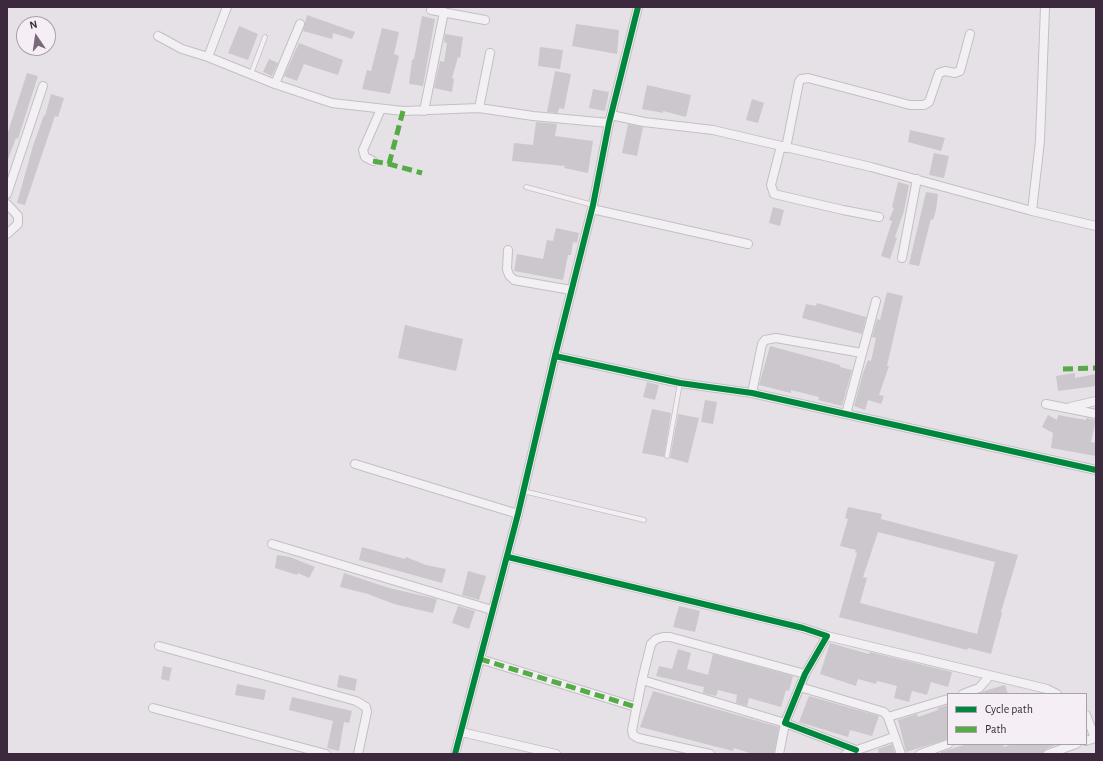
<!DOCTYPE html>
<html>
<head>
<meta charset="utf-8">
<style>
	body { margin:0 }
	#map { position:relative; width:1103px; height:761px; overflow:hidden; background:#e6e1e6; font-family:"Alegreya Sans",sans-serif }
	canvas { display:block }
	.frame { position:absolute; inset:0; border:8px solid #3d293e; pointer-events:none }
	.legend { position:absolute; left:947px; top:693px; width:140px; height:52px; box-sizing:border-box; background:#f5eef5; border:1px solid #ab9fac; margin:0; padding:5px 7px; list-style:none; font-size:12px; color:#3d293e }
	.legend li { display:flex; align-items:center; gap:8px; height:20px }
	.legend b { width:20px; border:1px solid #ab9fac }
	.north { position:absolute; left:16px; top:16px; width:40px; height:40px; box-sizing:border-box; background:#f5eef5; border:1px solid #ab9fac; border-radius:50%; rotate:347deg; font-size:11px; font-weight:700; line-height:16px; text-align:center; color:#3d293e }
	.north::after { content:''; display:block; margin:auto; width:14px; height:18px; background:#786979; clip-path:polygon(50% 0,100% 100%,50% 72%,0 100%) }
</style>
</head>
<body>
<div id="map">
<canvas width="1103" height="761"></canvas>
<div class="frame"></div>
<ul class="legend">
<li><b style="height:5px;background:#00873e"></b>Cycle path</li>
<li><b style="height:5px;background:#55ab46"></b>Path</li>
</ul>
<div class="north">N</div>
</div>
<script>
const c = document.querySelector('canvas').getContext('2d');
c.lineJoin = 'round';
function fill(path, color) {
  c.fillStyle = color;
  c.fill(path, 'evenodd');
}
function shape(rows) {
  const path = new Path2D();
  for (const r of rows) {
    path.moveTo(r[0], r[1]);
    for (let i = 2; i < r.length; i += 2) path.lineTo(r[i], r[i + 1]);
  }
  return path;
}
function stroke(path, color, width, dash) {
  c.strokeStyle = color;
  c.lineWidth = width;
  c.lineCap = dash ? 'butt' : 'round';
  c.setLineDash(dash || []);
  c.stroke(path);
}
fill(shape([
	[307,15,355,32,352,39,333,33,332,39,303,31],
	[422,16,435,19,423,86,409,84,412,60,414,59],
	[576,24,619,30,617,54,572,46],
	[239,26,258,34,248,60,228,53],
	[382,28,399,32,394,54,399,56,390,94,362,89,367,70,371,71],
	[445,34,463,37,460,58,458,57,452,78,454,79,452,92,434,88,440,61,444,62,447,43,444,42],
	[299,43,343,60,338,75,304,64,297,81,284,76],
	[540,47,563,50,560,69,538,66],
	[269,59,278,63,272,76,263,72],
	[555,71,571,74,564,109,559,108,558,113,547,112],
	[27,73,38,76,18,139,16,138,7,162,7,135],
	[647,85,691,95,686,117,663,111,663,113,642,109],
	[593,89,609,92,605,111,589,108],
	[51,94,64,98,58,117,55,116,25,205,17,203,33,146,44,115,45,116],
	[752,99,764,103,758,123,746,120],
	[536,122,557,124,555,136,593,141,588,173,564,168,565,166,512,161,514,143,533,145],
	[628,124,643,127,637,156,622,153],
	[910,130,945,138,941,151,908,142],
	[934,153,949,156,944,178,929,175],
	[898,182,909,185,904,211,895,237,897,238,890,259,881,256,892,221,889,220,894,208,892,207],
	[926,192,938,194,936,210,933,220,931,219,919,266,909,264],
	[773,207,784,210,780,226,769,223],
	[556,228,579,233,577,243,573,242,571,255,568,255,563,280,514,271,517,254,543,259,547,240,553,241],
	[887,292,903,296,887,366,889,366,879,395,884,396,881,404,868,400,865,410,854,406,863,373,868,360,871,361,876,338,872,337,877,319,880,320],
	[817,303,866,317,862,334,802,318,806,304,816,306],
	[405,325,463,339,456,371,398,358],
	[770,346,840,365,840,367,852,370,842,406,818,400,819,397,791,390,791,393,759,385],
	[1075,373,1075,378,1096,374,1096,386,1058,391,1056,376],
	[647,382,659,385,655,400,643,397],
	[705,400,717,402,713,424,701,422],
	[652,409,671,413,664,457,642,453],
	[678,414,699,418,688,463,670,458],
	[1048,415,1057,420,1058,415,1086,420,1086,418,1096,420,1091,442,1096,443,1096,456,1051,448,1053,433,1042,427],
	[848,507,882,514,881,519,1018,555,1001,612,1002,613,991,654,968,648,967,650,839,617,857,553,855,552,856,550,840,546,848,519,845,518],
	[878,532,995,562,977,634,860,603,867,578,863,577],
	[362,547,405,559,406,557,426,565,446,569,442,583,359,560],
	[277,555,290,557,315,567,309,578,298,573,297,575,275,568],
	[468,571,486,576,479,600,462,595],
	[344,573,389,588,437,599,433,613,394,604,368,594,340,587],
	[458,606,475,611,469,629,452,623],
	[679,606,700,611,695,632,673,627],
	[830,643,869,654,870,652,952,672,948,687,931,682,927,695,912,691,909,702,894,698,897,686,877,681,876,684,858,679,856,686,820,674],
	[678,649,691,653,687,669,708,675,713,654,793,676,789,691,786,690,781,707,749,698,747,706,736,703,737,695,718,690,716,696,703,693,704,687,656,676,659,666,672,669],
	[163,666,172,668,169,681,161,679],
	[339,675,357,679,355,691,337,687],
	[237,684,266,690,264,700,235,695],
	[1005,685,1008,694,980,694,984,691],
	[653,691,779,727,774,754,753,754,734,748,733,751,640,727],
	[809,696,879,716,872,736,850,730,848,737,799,722],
	[292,697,352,711,349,723,344,722,339,751,327,748,333,721,289,710],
	[948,705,948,739,906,752,898,720,917,714,918,717,938,710,937,708],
	[892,744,895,754,879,754,878,749],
	[967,744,1003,744,1004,747,1012,744,1058,744,1046,749,1043,754,941,754,941,752]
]), '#ccc7cc');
const lane = shape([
	[251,74,265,37],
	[526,187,593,205],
	[667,456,680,383],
	[523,491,644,520]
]);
const street = shape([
	[431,10,485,20],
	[158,36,182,49,208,57,275,84,332,103,403,111,479,108,533,116,609,123],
	[208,57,227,7],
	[275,84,300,24],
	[479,108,490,53],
	[424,111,444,12],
	[611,115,644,122,713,130,871,167,1032,211,1096,226],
	[781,146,771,185,774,194,843,210,879,217],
	[786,148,799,82,801,79,808,78,910,105,924,105,929,102,939,73,945,71,955,73,960,71,970,34],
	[373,161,365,157,363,150,381,109],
	[7,194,43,86],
	[7,204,18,216,18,224,7,234],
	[592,209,748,244],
	[1032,211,1040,141,1045,7],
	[508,250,507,269,509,275,514,280,571,290],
	[902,258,917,179],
	[555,356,680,383,752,393,1096,470],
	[752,393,762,344,765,340,776,338,862,353],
	[1046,404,1096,414],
	[1070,407,1096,401],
	[846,414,876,301],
	[355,464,518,514],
	[272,544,492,610],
	[508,557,803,628,827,636,805,674,785,723,856,750],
	[827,636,1047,689,1057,694],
	[159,646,356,701,366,707,367,712,358,754],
	[480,659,636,707],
	[642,680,651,644,656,639,663,637,670,637,805,674],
	[800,687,884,712,888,717,901,754],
	[963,694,979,688,987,679,987,675],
	[153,708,326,754],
	[1086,715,1095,738,1086,741],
	[888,717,948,699],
	[461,732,556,754],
	[455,754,518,514,555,356,593,205,609,123,638,7],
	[710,754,638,738,633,735,632,730,642,680,785,723,779,754],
	[846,754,894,737],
	[920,754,948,744],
	[1048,754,1076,744]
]);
stroke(lane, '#c4bfc4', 5.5);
stroke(street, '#c4bfc4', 10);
stroke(lane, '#f2f0f2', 4);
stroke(street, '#f2f0f2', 8);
stroke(shape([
	[373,161,389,164,422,173],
	[389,164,403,111],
	[1063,369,1096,368],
	[480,659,636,707]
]), '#55ab46', 5, [10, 5]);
stroke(shape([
	[555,356,680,383,752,393,1096,470],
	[508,557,803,628,827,636,805,674,785,723,856,750],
	[455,754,518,514,555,356,593,205,609,123,638,7]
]), '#00873e', 6);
</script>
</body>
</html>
